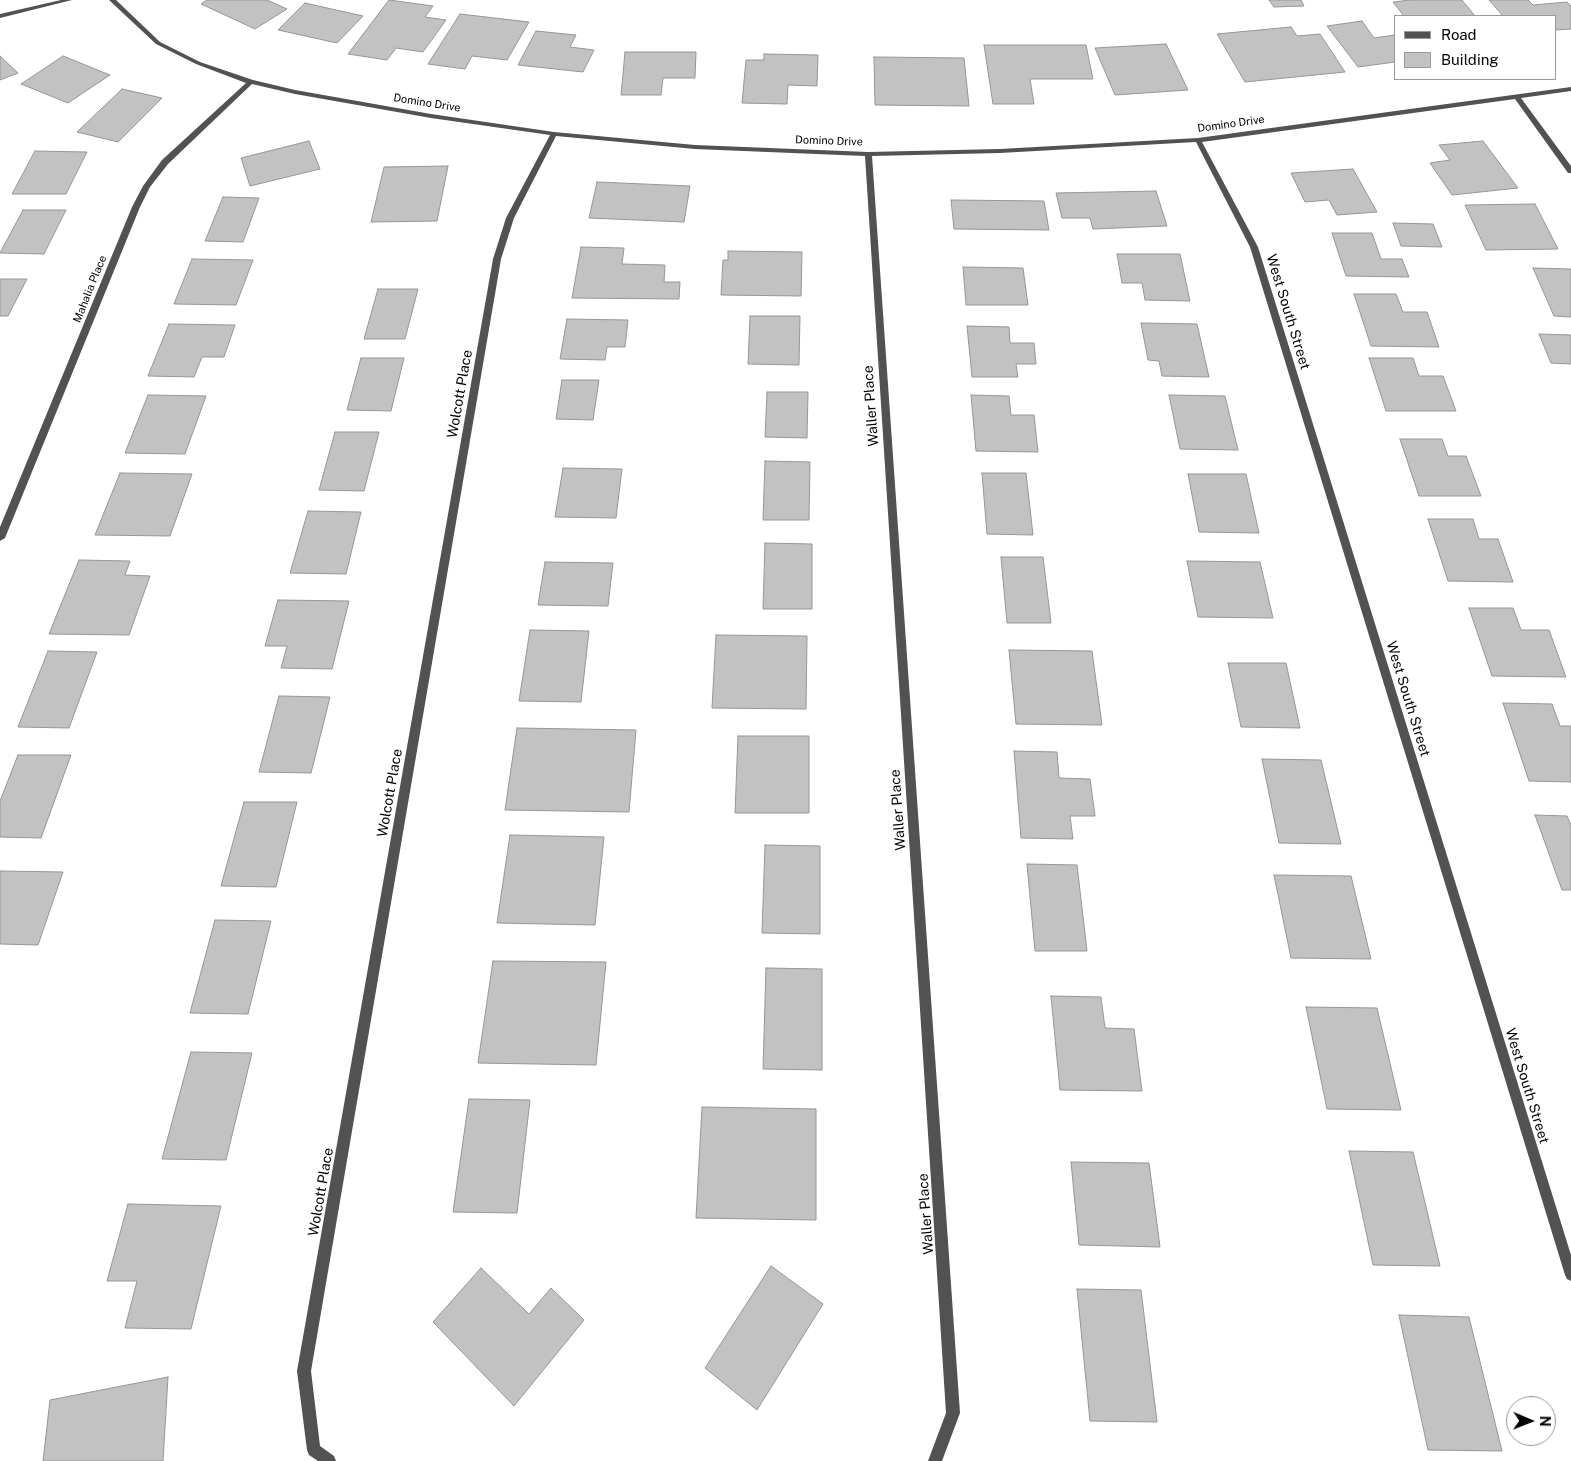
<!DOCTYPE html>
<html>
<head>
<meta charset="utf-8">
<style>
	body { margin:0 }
	#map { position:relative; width:1571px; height:1461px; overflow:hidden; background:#fff; font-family:"Public Sans",sans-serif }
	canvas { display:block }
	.legend { position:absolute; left:1394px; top:15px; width:162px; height:65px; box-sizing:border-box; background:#fff; border:1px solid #999; margin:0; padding:6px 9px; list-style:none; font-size:15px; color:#000 }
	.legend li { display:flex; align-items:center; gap:10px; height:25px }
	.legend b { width:25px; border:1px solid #999 }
	.north { position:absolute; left:1506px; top:1396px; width:50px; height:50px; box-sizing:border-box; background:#fff; border:1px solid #999; border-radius:50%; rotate:91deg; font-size:14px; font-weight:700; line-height:20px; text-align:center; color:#000 }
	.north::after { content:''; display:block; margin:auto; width:18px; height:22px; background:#000; clip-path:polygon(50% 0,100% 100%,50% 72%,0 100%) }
</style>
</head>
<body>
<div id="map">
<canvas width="1571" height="1461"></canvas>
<ul class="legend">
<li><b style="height:6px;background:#525252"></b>Road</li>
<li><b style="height:14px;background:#c2c2c2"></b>Building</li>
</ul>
<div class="north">N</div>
</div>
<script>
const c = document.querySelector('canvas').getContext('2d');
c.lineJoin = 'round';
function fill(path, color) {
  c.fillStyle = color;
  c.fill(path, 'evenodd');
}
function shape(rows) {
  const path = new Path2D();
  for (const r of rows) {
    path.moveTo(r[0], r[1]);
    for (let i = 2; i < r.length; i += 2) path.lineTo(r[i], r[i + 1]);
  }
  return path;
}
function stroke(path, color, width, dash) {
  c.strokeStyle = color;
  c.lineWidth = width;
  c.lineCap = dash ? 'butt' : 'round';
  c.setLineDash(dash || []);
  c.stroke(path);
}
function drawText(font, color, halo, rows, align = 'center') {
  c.font = font + ' "Public Sans",sans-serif';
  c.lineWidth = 4;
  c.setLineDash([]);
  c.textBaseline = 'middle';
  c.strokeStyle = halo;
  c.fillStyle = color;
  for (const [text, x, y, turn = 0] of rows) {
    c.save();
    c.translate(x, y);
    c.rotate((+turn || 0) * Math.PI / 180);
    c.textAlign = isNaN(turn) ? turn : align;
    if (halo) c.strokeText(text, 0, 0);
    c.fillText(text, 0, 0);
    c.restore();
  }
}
const building = shape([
	[207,0,267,0,287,9,255,29,201,4,207,0],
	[389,0,433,6,425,17,446,20,423,52,396,48,387,60,348,54,389,0],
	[1269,0,1301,0,1304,6,1274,7,1269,0],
	[1410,0,1462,0,1475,16,1404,16,1393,2,1410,0],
	[1489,0,1528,0,1533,5,1567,2,1571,6,1571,29,1555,30,1555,16,1503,16,1489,0],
	[305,3,363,16,337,43,278,30,305,3],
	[460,14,529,22,507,60,472,56,465,69,428,64,460,14],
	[1362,21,1374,38,1395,35,1395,62,1358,67,1327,26,1362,21],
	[1291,27,1297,36,1320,34,1345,72,1245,82,1217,34,1291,27],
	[536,31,576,35,570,47,594,50,583,72,518,65,536,31],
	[1166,44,1188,90,1115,95,1095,48,1166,44],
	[984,45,1086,45,1093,79,1030,79,1034,104,993,104,984,45],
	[625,52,696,52,695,78,663,78,661,95,621,95,625,52],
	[764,54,818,55,817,86,788,85,787,104,742,103,746,60,764,60,764,54],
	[0,56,18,73,0,80,0,56],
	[63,56,110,75,68,103,21,84,63,56],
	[874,57,964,58,969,106,875,105,874,57],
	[122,89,162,98,118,142,77,132,122,89],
	[309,141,320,169,250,186,241,158,309,141],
	[1483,141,1518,188,1452,195,1430,163,1450,160,1439,145,1483,141],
	[35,151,87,152,66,194,12,194,35,151],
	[448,166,437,221,371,222,384,167,448,166],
	[1353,169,1377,212,1337,215,1329,200,1305,202,1291,173,1353,169],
	[597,182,690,186,684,222,589,218,597,182],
	[1156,191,1167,226,1093,229,1090,218,1062,218,1056,193,1156,191],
	[223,197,259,198,243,242,205,241,223,197],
	[951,200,1044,201,1049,230,954,229,951,200],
	[1535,204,1558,249,1486,250,1465,205,1535,204],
	[23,210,66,210,44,254,0,253,23,210],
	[1393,223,1433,224,1442,247,1401,246,1393,223],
	[1332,233,1372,233,1381,259,1402,259,1409,277,1346,276,1332,233],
	[581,247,624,248,622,264,665,265,664,282,680,282,679,299,572,298,581,247],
	[728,251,802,252,801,296,721,295,723,260,728,260,728,251],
	[1117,254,1180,254,1190,301,1145,300,1142,283,1122,283,1117,254],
	[192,259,253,260,236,305,174,304,192,259],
	[963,267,1023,268,1028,305,966,305,963,267],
	[1533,268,1571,269,1571,317,1554,316,1533,268],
	[0,279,27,279,8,316,0,316,0,279],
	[378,289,418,289,405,339,364,339,378,289],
	[1354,294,1396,294,1403,312,1427,312,1439,347,1371,346,1354,294],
	[750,316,800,316,799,365,748,364,750,316],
	[567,319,628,320,625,347,607,347,605,360,560,359,567,319],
	[1141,323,1197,324,1209,377,1162,376,1159,361,1148,360,1141,323],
	[169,324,235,325,224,357,202,357,194,377,148,376,169,324],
	[967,326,1009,327,1010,343,1034,343,1036,364,1016,364,1018,377,972,377,967,326],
	[1539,334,1571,335,1571,364,1551,363,1539,334],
	[361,358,404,358,391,411,347,410,361,358],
	[1369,358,1413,358,1419,376,1443,376,1456,411,1386,411,1369,358],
	[562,380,599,380,593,420,556,419,562,380],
	[767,392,808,392,807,438,765,437,767,392],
	[148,395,206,396,185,454,125,453,148,395],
	[971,395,1009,396,1011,415,1034,415,1038,452,976,451,971,395],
	[1169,395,1225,396,1238,450,1180,449,1169,395],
	[335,432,379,432,364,491,319,490,335,432],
	[1400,439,1442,439,1448,456,1466,456,1481,496,1419,496,1400,439],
	[765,461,810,462,809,520,763,520,765,461],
	[563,468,622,469,616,518,555,517,563,468],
	[120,473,192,474,170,536,95,535,120,473],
	[982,473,1026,473,1033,535,987,534,982,473],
	[1188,474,1246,474,1259,533,1199,532,1188,474],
	[308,511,361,512,346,574,290,573,308,511],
	[1428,519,1473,519,1479,539,1498,539,1513,582,1448,581,1428,519],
	[765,543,812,544,812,609,763,609,765,543],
	[1001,557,1043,557,1051,623,1007,623,1001,557],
	[79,560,130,561,125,575,150,576,129,635,49,634,79,560],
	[1187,561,1260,562,1273,618,1198,617,1187,561],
	[545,562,613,563,608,606,538,605,545,562],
	[278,600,349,601,332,669,281,668,287,646,265,646,278,600],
	[1469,608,1513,608,1521,630,1549,630,1566,677,1492,676,1469,608],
	[530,630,589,631,581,702,519,701,530,630],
	[716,635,807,636,806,709,712,708,716,635],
	[1009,650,1092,651,1102,725,1016,724,1009,650],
	[48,651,97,652,69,728,18,727,48,651],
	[1228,663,1286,663,1300,728,1241,727,1228,663],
	[279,696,330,697,311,773,259,772,279,696],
	[1503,703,1552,704,1560,726,1571,726,1571,782,1529,781,1503,703],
	[517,728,636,730,629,812,505,810,517,728],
	[738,736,809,736,809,813,735,813,738,736],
	[1014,751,1057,752,1059,778,1090,779,1095,816,1070,816,1073,839,1021,838,1014,751],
	[18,755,71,755,41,838,0,837,0,801,18,755],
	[1262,759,1321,760,1341,844,1279,843,1262,759],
	[244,802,297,802,276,887,221,886,244,802],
	[1535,815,1567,816,1571,825,1571,890,1562,890,1535,815],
	[510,835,604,837,595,925,497,923,510,835],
	[765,845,820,846,820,934,762,933,765,845],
	[1027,864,1077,865,1087,951,1035,951,1027,864],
	[0,871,63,872,38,945,0,944,0,871],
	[1274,875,1351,876,1371,959,1291,958,1274,875],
	[215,920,271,921,248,1014,190,1013,215,920],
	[493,961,606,962,596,1065,478,1063,493,961],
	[766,968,822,969,822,1070,763,1069,766,968],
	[1051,996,1101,997,1105,1028,1134,1029,1142,1091,1060,1090,1051,996],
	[1306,1007,1377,1008,1401,1110,1327,1109,1306,1007],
	[191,1052,252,1053,226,1160,162,1159,191,1052],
	[469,1099,530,1100,517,1213,453,1212,469,1099],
	[702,1107,816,1109,816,1220,696,1218,702,1107],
	[1349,1151,1413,1152,1440,1266,1373,1265,1349,1151],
	[1071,1162,1149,1163,1160,1247,1079,1245,1071,1162],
	[128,1204,221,1206,191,1329,125,1328,137,1281,107,1281,128,1204],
	[771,1266,823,1304,757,1410,705,1368,771,1266],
	[481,1268,529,1314,551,1288,584,1320,514,1406,433,1322,481,1268],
	[1077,1289,1141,1290,1157,1422,1090,1421,1077,1289],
	[1399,1315,1469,1317,1502,1451,1428,1450,1399,1315],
	[168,1377,163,1461,43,1461,50,1400,168,1377]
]);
fill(building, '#c2c2c2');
stroke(building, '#969696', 1);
fill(shape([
	[61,0,72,0,0,18,0,14,61,0],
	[109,0,116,0,160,42,200,62,253,80,295,90,431,114,554,132,695,145,868,152,1000,149,1198,138,1571,87,1571,91,1521,98,1571,166,1571,173,1568,173,1515,99,1202,142,1258,247,1571,1255,1571,1281,1567,1279,1565,1275,1250,247,1196,142,1000,153,872,156,960,1413,942,1461,928,1461,946,1413,865,156,695,149,556,136,514,218,501,259,311,1371,320,1446,334,1456,336,1461,318,1461,309,1455,307,1450,297,1371,493,259,506,218,550,135,431,118,295,94,252,84,168,164,150,187,140,207,5,538,0,541,0,527,132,207,143,186,162,160,246,83,196,64,156,44,109,0]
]), '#525252');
drawText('11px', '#000', '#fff', [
	["Domino Drive",427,103,9],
	["Domino Drive",1231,124,-8],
	["Domino Drive",829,141,2],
	["Mahalia Place",90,289,-68]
]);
drawText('14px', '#000', '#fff', [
	["West South Street",1288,312,73],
	["Wolcott Place",460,394,-80],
	["Waller Place",871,406,-94],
	["West South Street",1408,699,73],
	["Wolcott Place",390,793,-80],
	["Waller Place",898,810,-94],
	["West South Street",1527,1086,73],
	["Wolcott Place",321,1192,-80],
	["Waller Place",926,1214,-94]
]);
</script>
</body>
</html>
